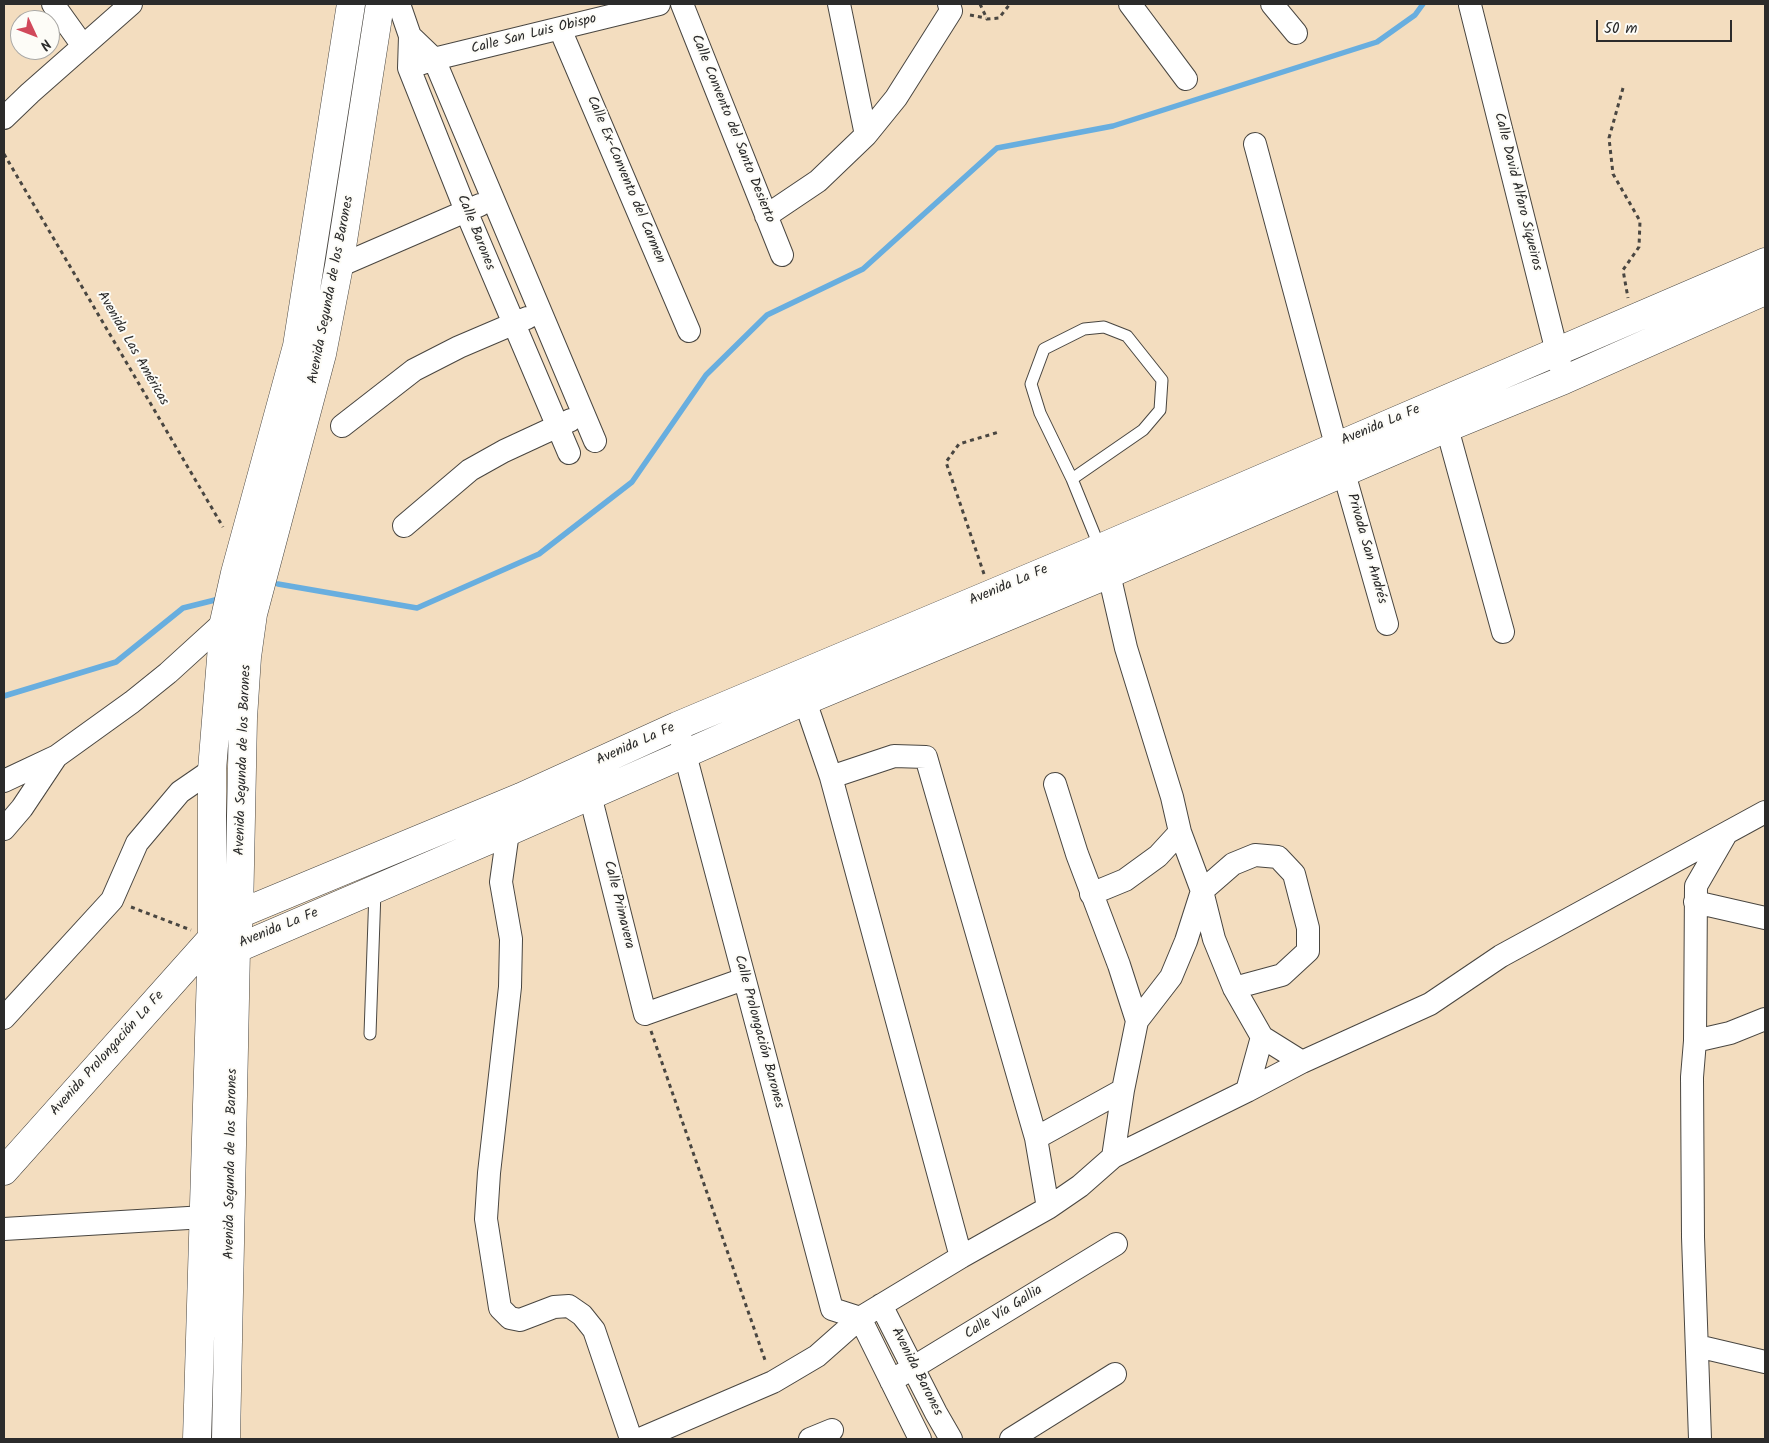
<!DOCTYPE html>
<html>
<head>
<meta charset="utf-8">
<style>
	body { margin:0 }
	#map { position:relative; width:1769px; height:1443px; overflow:hidden; background:#f3ddbf; font-family:Kalam,sans-serif }
	canvas { display:block }
	.frame { position:absolute; inset:0; border:5px solid #2b2b2b; pointer-events:none }
	.north { position:absolute; left:10px; top:10px; width:50px; height:50px; box-sizing:border-box; background:#fdfcf7; border:1px solid #a9a8a5; border-radius:50%; rotate:133deg; font-size:14px; font-weight:700; line-height:20px; text-align:center; color:#2b2b2b }
	.north::after { content:''; display:block; margin:auto; width:18px; height:22px; background:#d1495b; clip-path:polygon(50% 0,100% 100%,50% 72%,0 100%) }
	.scale { position:absolute; left:1596px; top:20px; width:136px; height:22px; box-sizing:border-box; border:2px solid #2b2b2b; border-top:0; padding-left:6px; font-size:15px; line-height:18px; white-space:nowrap; color:#2b2b2b; -webkit-text-stroke:4px #fdfcf7; paint-order:stroke }
</style>
</head>
<body>
<div id="map">
<canvas width="1769" height="1443"></canvas>
<div class="frame"></div>
<div class="north">N</div>
<div class="scale">50 m</div>
</div>
<script>
const c = document.querySelector('canvas').getContext('2d');
c.lineJoin = 'round';
function shape(rows) {
  const path = new Path2D();
  for (const r of rows) {
    path.moveTo(r[0], r[1]);
    for (let i = 2; i < r.length; i += 2) path.lineTo(r[i], r[i + 1]);
  }
  return path;
}
function stroke(path, color, width, dash) {
  c.strokeStyle = color;
  c.lineWidth = width;
  c.lineCap = dash ? 'butt' : 'round';
  c.setLineDash(dash || []);
  c.stroke(path);
}
function drawText(font, color, halo, rows, align = 'center') {
  c.font = font + ' Kalam,sans-serif';
  c.lineWidth = 4;
  c.setLineDash([]);
  c.textBaseline = 'middle';
  c.strokeStyle = halo;
  c.fillStyle = color;
  for (const [text, x, y, turn = 0] of rows) {
    c.save();
    c.translate(x, y);
    c.rotate((+turn || 0) * Math.PI / 180);
    c.textAlign = isNaN(turn) ? turn : align;
    if (halo) c.strokeText(text, 0, 0);
    c.fillText(text, 0, 0);
    c.restore();
  }
}
stroke(shape([
	[278,584,417,608,539,554,632,482,706,375,767,315,863,269,997,148,1113,126,1377,42,1415,15,1423,4],
	[4,696,116,662,183,608,219,599]
]), '#68aedf', 5.5);
const lane = shape([
	[1072,479,1143,430,1160,410,1162,380,1127,336,1104,327,1084,329,1044,349,1031,384,1040,413,1072,479,1100,548],
	[370,1034,375,891]
]);
const street = shape([
	[53,4,83,46],
	[399,4,410,36,409,68,466,211,569,453],
	[682,4,782,255],
	[839,4,866,135],
	[1130,4,1186,79],
	[1272,4,1296,33],
	[1470,5,1564,380],
	[560,29,689,331],
	[410,36,434,59,595,441],
	[420,64,434,59,659,4],
	[4,118,30,93,131,4],
	[1255,144,1336,445],
	[766,216,818,181,866,135,896,98,951,11,949,4],
	[339,266,480,205],
	[342,426,414,370,459,347,527,318],
	[1447,428,1503,632],
	[1344,473,1387,624],
	[404,526,470,470,504,451,571,420],
	[1104,558,1109,574,1126,648,1172,797,1180,832,1202,891,1214,939,1234,988,1262,1037,1302,1062],
	[805,701,831,777,961,1257],
	[681,739,832,1309,860,1318,920,1439],
	[831,777,894,756,926,757,1036,1138,1048,1208],
	[4,781,57,756,132,702,168,673,224,622],
	[1055,784,1077,854,1119,965,1137,1021],
	[590,795,645,1014,744,979],
	[512,820,508,832,501,882,511,939,510,987,489,1173,486,1219,500,1308,510,1318,520,1320,554,1307,569,1306,582,1315,594,1330,631,1439],
	[4,829,22,808,56,757],
	[1091,894,1125,880,1158,856,1180,832],
	[1695,902,1765,918],
	[4,1018,112,900,137,843,180,792,212,770],
	[1695,1041,1730,1033,1765,1019],
	[1123,1090,1137,1021,1171,977,1186,941,1202,891,1233,864,1255,855,1278,857,1294,874,1308,928,1308,951,1282,975,1234,988],
	[1247,1091,1262,1037],
	[1036,1138,1123,1090,1113,1157],
	[4,1229,205,1217],
	[881,1305,936,1413,951,1439],
	[1697,1346,1765,1362],
	[891,1381,1116,1244],
	[640,1439,773,1382,817,1356,860,1318,961,1257,1048,1208,1080,1186,1113,1157,1247,1091,1302,1062,1430,1004,1501,956,1765,812],
	[810,1439,832,1430],
	[1011,1439,1115,1374],
	[1700,1439,1693,1237,1692,1077,1695,1041,1696,886,1726,834]
]);
const secondary = shape([
	[212,938,236,949,508,832,805,701,1109,574,1447,428,1564,380,1765,291],
	[4,1171,212,938,239,914,521,797,677,726,1100,548,1765,262],
	[197,1439,212,938,212,770,224,622,235,573,297,346,351,4],
	[226,1439,236,949,239,914,243,718,247,657,253,614,322,354,339,266,380,4]
]);
stroke(lane, '#494641', 13);
stroke(street, '#494641', 24);
stroke(secondary, '#494641', 29);
stroke(shape([
	[980,4,987,19,999,18,1010,4],
	[970,15,986,18],
	[1623,88,1609,138,1613,174,1640,221,1639,247,1623,270,1628,298],
	[4,154,223,527],
	[984,574,946,462,959,444,999,432],
	[131,907,191,930],
	[651,1031,766,1363]
]), '#494641', 3, [4, 4]);
stroke(lane, '#fff', 11);
stroke(street, '#fff', 22);
stroke(secondary, '#fff', 28);
drawText('14px', '#2b2b2b', '#fdfcf7', [
	["Calle San Luis Obispo",534,35,-14],
	["Calle Convento del Santo Desierto",732,129,68],
	["Calle Ex-Convento del Carmen",625,180,67],
	["Calle David Alfaro Siqueiros",1517,192,76],
	["Calle Barones",475,233,68],
	["Avenida Segunda de los Barones",332,290,-79],
	["Avenida Las Américas",132,349,60],
	["Avenida La Fe",1381,426,-23],
	["Privada San Andrés",1366,549,74],
	["Avenida La Fe",1009,586,-23],
	["Avenida La Fe",636,745,-24],
	["Avenida Segunda de los Barones",244,760,-88],
	["Calle Primavera",618,905,76],
	["Avenida La Fe",279,929,-22],
	["Calle Prolongación Barones",758,1032,75],
	["Avenida Prolongación La Fe",108,1054,-48],
	["Avenida Segunda de los Barones",232,1164,-89],
	["Calle Vía Gallia",1004,1313,-32],
	["Avenida Barones",916,1372,63]
]);
</script>
</body>
</html>
